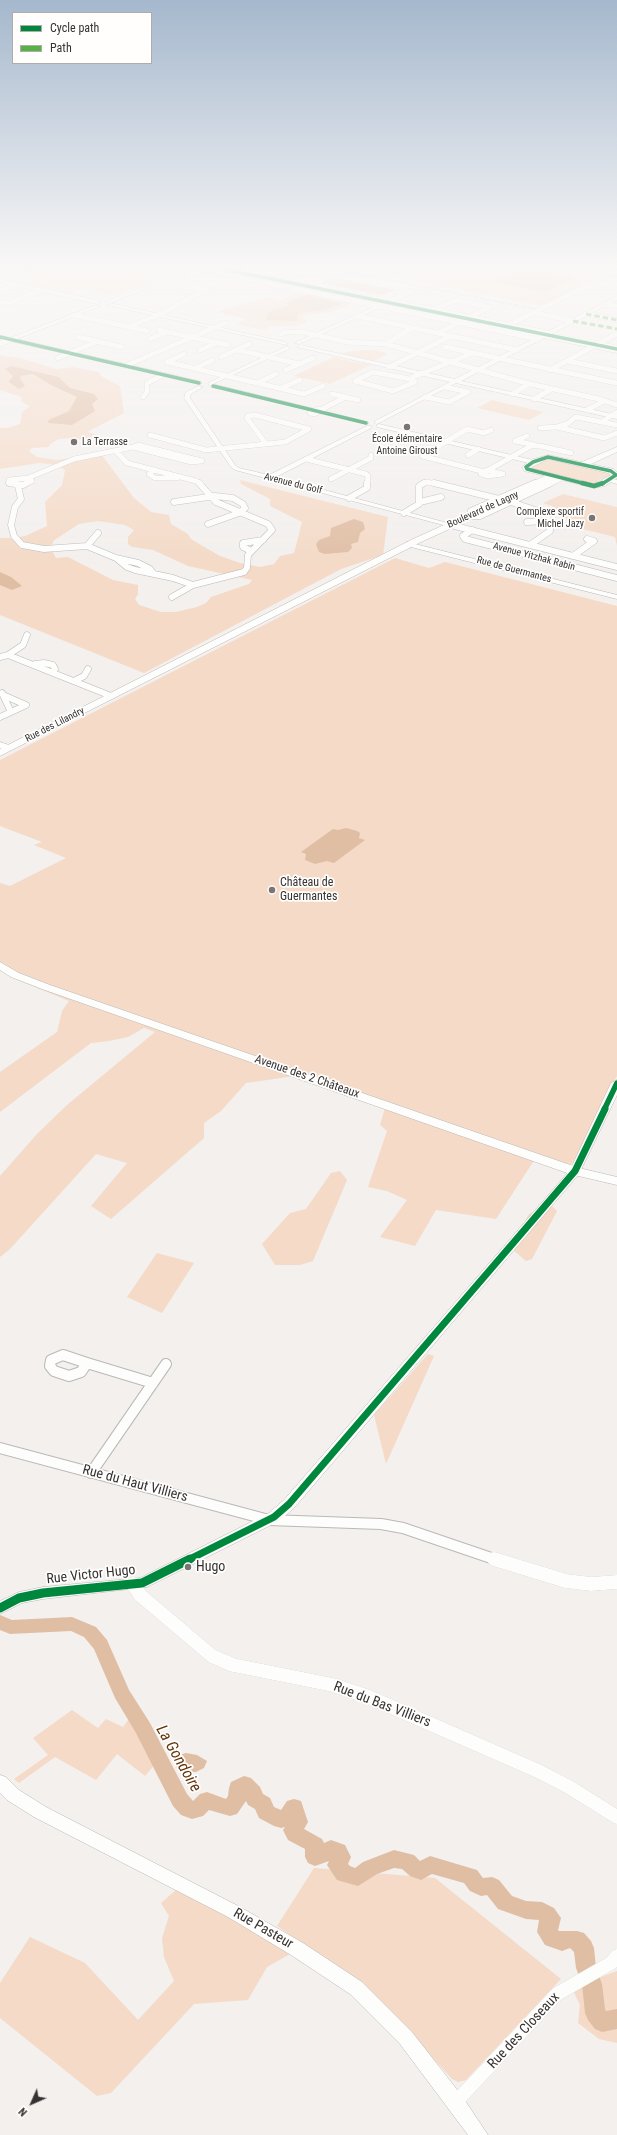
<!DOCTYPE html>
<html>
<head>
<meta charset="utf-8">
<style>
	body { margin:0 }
	#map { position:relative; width:617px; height:2135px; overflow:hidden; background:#f3f0ee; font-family:"Roboto Condensed",sans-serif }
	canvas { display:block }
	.legend { position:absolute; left:12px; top:12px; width:140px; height:52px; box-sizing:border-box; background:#fffefd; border:1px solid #aeadac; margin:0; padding:5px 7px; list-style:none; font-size:12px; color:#353332 }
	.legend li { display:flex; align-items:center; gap:8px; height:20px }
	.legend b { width:20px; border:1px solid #aeadac }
	.north { position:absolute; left:12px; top:2083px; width:40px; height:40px; -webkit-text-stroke:3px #fffefd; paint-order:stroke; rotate:225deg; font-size:11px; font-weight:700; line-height:16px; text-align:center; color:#353332 }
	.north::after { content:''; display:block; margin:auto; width:14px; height:18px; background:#353332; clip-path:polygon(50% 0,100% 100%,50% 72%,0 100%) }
</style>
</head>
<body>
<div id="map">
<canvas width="617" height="2135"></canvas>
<ul class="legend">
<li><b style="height:5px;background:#00873e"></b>Cycle path</li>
<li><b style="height:5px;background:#56b246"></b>Path</li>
</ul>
<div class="north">N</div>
</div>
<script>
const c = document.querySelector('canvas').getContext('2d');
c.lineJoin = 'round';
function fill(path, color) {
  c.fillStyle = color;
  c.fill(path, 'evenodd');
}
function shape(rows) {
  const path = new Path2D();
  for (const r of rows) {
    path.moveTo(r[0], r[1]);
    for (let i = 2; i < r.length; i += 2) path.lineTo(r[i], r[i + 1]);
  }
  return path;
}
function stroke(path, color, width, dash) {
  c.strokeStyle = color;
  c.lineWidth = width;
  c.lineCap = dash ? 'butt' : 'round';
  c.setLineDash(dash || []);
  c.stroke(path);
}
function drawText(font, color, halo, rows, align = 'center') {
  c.font = font + ' "Roboto Condensed",sans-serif';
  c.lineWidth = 3.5;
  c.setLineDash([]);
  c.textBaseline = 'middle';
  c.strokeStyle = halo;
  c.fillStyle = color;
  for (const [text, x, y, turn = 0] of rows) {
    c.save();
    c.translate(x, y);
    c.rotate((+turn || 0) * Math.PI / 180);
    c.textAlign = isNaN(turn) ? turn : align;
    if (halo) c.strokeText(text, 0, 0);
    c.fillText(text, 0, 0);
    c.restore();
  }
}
fill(shape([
	[40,269,138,269,134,271,163,277,113,296,82,289,68,294,7,281],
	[352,269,571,269,593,273,591,275,598,278,541,306],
	[300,291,354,302,332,312,304,315,303,317,307,322,305,323,293,326,272,326,263,330,236,324,247,319,216,312,267,297,280,300],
	[363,350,377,350,388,354,374,361,342,354,351,351],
	[0,355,20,358,57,369,74,367,99,372,101,376,120,386,124,413,87,432,101,436,90,440,72,438,59,439,50,444,49,447,32,448,29,451,37,457,56,460,101,454,134,498,151,512,169,515,171,524,188,534,191,539,220,556,240,563,260,567,274,564,280,556,294,553,302,522,270,506,270,499,241,484,240,480,388,517,383,555,341,569,144,673,0,615,0,538,11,538,18,545,52,550,56,558,68,557,113,580,138,585,138,594,135,599,139,605,161,612,176,612,197,607,206,603,211,597,249,584,252,580,188,566,153,550,132,547,128,544,128,537,134,530,125,525,98,521,79,524,53,541,52,547,24,543,19,537,25,536,47,526,45,502,62,485,65,470,57,465,39,463,0,469,0,428,8,428,20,424,22,412,30,406,21,402,22,397,0,390],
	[334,357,371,365,330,384,293,376],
	[492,400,544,412,529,420,477,408],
	[546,458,613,473,611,476,598,480,599,482,594,484,529,469,530,466],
	[563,494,617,507,617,546,615,537,570,526,564,515,554,507,543,503],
	[395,558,429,568,445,562,617,606,617,1076,572,1164,533,1162,496,1219,436,1210,415,1246,380,1237,407,1200,387,1191,368,1187,387,1131,380,1125,385,1108,295,1076,246,1083,221,1111,204,1123,204,1138,111,1219,91,1206,127,1163,96,1154,10,1249,0,1257,0,1176,37,1134,67,1105,155,1032,144,1028,128,1037,109,1041,91,1043,0,1112,0,1072,57,1032,62,1011,69,1001,18,980,0,969,0,883,10,886,66,858,34,845,42,842,0,826,0,760],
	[340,1171,347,1180,313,1261,300,1265,275,1265,262,1244,290,1213,306,1209,331,1173],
	[551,1205,557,1211,532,1259,526,1261,512,1249,515,1238,529,1214],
	[157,1253,194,1263,162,1313,127,1297],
	[428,1354,434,1356,386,1464,374,1415],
	[72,1710,98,1728,106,1719,123,1727,132,1715,153,1752,157,1762,145,1776,117,1754,96,1780,55,1757,19,1783,14,1779,48,1755,33,1738],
	[314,1868,435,1878,561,1979,466,2080,458,2082,452,2079,374,1994,277,1926],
	[177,1889,245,1926,290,1954,267,1967,248,2000,194,2004,111,2093,97,2096,0,2018,0,1983,30,1937,85,1963,138,2020,174,1981,164,1957,162,1938,169,1916,161,1903],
	[617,1971,617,2043,599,2039,578,2023,580,2005,572,1988]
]), '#f4dac7');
fill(shape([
	[521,269,535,269,577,277,546,292,493,282],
	[331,277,396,290,381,295,320,283],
	[308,295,340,303,339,305,324,310,300,313,297,316,298,321,266,320,268,312,288,306,288,302],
	[11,366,59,377,70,388,94,394,98,399,92,404,95,411,72,425,49,423,48,422,49,420,69,411,77,397,51,385,33,374,20,376,21,380,25,386,19,389,9,382,13,376,5,369],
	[354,519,363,522,365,529,360,533,358,542,351,544,352,548,348,552,325,554,319,552,316,544,319,540,330,536,331,528],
	[0,572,11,577,22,586,12,590,0,585],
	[346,828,357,831,360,833,359,838,365,840,334,863,327,861,315,864,305,860,306,854,301,852,333,829,338,830],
	[186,1753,197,1755,207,1761,204,1768,196,1772,183,1772,177,1768,174,1763,176,1756]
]), '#e0bea4');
fill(shape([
	[0,1615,12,1620,72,1617,96,1627,107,1640,129,1690,150,1723,187,1794,193,1801,200,1794,207,1792,226,1799,228,1796,229,1788,231,1782,244,1776,251,1778,260,1787,263,1794,270,1798,274,1807,281,1810,287,1801,294,1799,301,1801,308,1822,304,1829,322,1839,324,1843,331,1840,345,1845,351,1857,348,1864,350,1866,355,1868,363,1862,394,1850,414,1855,420,1861,430,1856,477,1870,483,1878,492,1877,499,1880,512,1896,526,1901,542,1902,554,1908,561,1918,558,1930,559,1931,577,1931,584,1933,591,1941,594,1948,596,1968,602,1984,605,2009,606,2011,617,2009,617,2029,602,2032,595,2029,588,2020,585,2013,582,1984,576,1968,574,1952,570,1948,562,1951,545,1945,537,1932,539,1920,526,1919,498,1909,487,1895,481,1896,470,1891,464,1883,432,1874,421,1880,410,1876,402,1869,394,1868,377,1874,358,1886,337,1880,327,1865,329,1861,315,1866,308,1863,305,1857,305,1849,288,1840,283,1830,285,1827,281,1828,274,1826,259,1818,255,1809,248,1805,246,1801,237,1814,230,1816,209,1810,203,1816,192,1819,181,1815,173,1806,136,1733,115,1698,94,1649,84,1637,71,1631,10,1634,0,1630,0,1615]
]), '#e0bea4');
const minorFar3 = shape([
	[199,269,538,339],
	[244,271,250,269],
	[0,273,12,269],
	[161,281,195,289,206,287,170,278],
	[273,281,300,269],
	[2,290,17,285],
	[390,301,548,333],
	[390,301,412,291],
	[0,302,10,303,42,290],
	[605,304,617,306],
	[432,310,456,300,490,307,438,333],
	[536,313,573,321],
	[586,314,617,320],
	[74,315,147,331],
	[357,316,517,350],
	[509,325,602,278,617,279],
	[128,327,159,315,200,293,202,291,200,289],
	[159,330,228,345],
	[281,334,286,332,302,332,347,342,386,344,526,383,599,399,617,405],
	[78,337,122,347],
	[150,339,167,332],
	[0,344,12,339],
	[386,344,412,328],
	[599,344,617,348],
	[594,346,617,334],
	[445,347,617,383],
	[200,350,217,343],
	[237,350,300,364],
	[221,357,249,344],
	[58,358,98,341],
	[568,361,617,371],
	[167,362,304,394,323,386],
	[167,362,184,354],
	[125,366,225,323],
	[389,367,451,336],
	[196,368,213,360],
	[286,370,313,358],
	[550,370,594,346],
	[373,372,410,379,415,382,393,391,355,381,373,372],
	[413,377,473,353],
	[257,383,276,374],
	[281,388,300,380],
	[332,394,358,400],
	[512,394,529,384],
	[143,397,147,392,147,383,163,375],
	[425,397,449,402,468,392,445,387],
	[534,399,552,389],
	[318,409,324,410,314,414,310,413,318,409],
	[322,409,346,397],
	[587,410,604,401],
	[255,415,309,429,285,442,266,444,247,418,248,416,255,415],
	[603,421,617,412],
	[617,425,576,417,567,424,557,427,604,438,617,433],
	[540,428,557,427],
	[491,430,484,433,467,429,422,456,485,472,531,446,540,446,571,453],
	[150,435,206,450,266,444],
	[527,436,515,441,535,445],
	[138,445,202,461,191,462,133,447,138,445],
	[116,451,127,463,196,481,201,484],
	[468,455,478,449],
	[306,459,366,474,368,476,367,484],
	[154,470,149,474,155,478,177,478],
	[481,474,488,476,503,474,487,470],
	[28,478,74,459,133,447],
	[331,479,371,458,371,455],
	[16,484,9,483,9,480,28,478,32,481,25,484],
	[422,484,426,482,438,484],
	[533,484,551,476],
	[549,484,562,478]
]);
const minorFar2 = shape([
	[9,483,23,485,27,483],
	[434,483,499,499],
	[18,486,21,499,15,507,11,525,14,536,22,545,44,549,87,546,116,558,138,563,150,569,153,573],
	[349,498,367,488,367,483],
	[174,502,215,496,233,498,243,504,245,508,239,513,208,524],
	[420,502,441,497],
	[511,502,541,512,550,521,550,531,530,545],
	[404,513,419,504,419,486,424,483],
	[473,514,471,511,535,483],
	[471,516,480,516,551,483],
	[527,522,550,521],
	[451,525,617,567],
	[472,530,463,536,465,539,617,578],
	[87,546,98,533],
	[251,551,243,547,243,543,263,540],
	[573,556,594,541,587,539],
	[116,558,127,567,135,570,173,578,193,585,244,572,247,568,248,555,272,530,268,524,216,502,199,483],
	[172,597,193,585],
	[8,655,23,645,27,635],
	[0,657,8,655,111,696],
	[35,664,44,663,53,665,55,669,52,672],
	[74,681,84,676,88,669],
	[3,695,26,705,11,712],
	[0,717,11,712,2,693]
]);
const minorFar1 = shape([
	[63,1355,87,1363,81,1372,69,1376,54,1371,50,1366,51,1360,63,1355],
	[87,1363,153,1383],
	[0,1448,269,1520,381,1524,403,1528,497,1560],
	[91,1473,166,1364]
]);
const minor = shape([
	[494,1559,566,1581,591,1584,617,1582],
	[133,1584,140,1595,212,1656,233,1665,333,1685,369,1697,538,1771,569,1787,617,1817],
	[456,2102,557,1994,611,1963,617,1956]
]);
const tertiary = shape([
	[187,269,195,269,110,303,285,342,287,343,287,345,107,305,109,304,107,301,187,269],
	[0,279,97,300,100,302,97,304,0,283,0,279],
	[617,296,617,300,461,381,617,415,617,419,456,383,377,424,375,423,375,421,450,382,297,347,300,345,455,379,617,296],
	[384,302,386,305,299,344,294,343,384,302],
	[96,305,101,306,17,339,199,381,201,382,201,384,0,339,0,335,10,338,96,305],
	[287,346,290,348,289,349,213,384,368,422,368,424,211,387,208,383,287,346],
	[198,386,203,387,191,394,190,398,235,465,239,468,269,475,367,426,371,426,371,428,276,477,455,525,451,527,235,470,231,467,184,398,186,392,198,386],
	[379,424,533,460,536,462,533,464,377,427,376,426,379,424],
	[609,478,617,480,617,484,607,481,606,480,609,478],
	[407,542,617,595,617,599,407,546,407,542],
	[0,742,12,746,13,748,9,751,0,748,0,742],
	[617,1080,617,1095,579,1174,294,1508,279,1521,147,1587,43,1599,22,1603,0,1614,0,1601,19,1592,43,1587,140,1578,269,1513,284,1500,570,1170,611,1083,617,1080],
	[0,1775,6,1777,19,1790,46,1807,240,1907,303,1943,362,1982,412,2032,462,2096,488,2135,468,2135,400,2044,350,1994,291,1955,228,1917,34,1817,7,1800,0,1793,0,1775]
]);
const secondary = shape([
	[212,269,224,269,617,349,617,353,212,269],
	[617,447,617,452,591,464,614,469,617,472,617,478,605,486,594,488,558,479,419,543,0,756,0,749,413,539,550,477,524,471,522,467,530,460,548,455,582,462,617,447],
	[548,459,608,473,611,475,594,484,530,468,548,459],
	[0,962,19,973,50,985,579,1168,617,1177,617,1185,570,1174,42,989,11,977,0,970,0,962]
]);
stroke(minorFar3, '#bab8b8', 5.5);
stroke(minorFar2, '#bab8b8', 7);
stroke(minorFar1, '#bab8b8', 12);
stroke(minor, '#bab8b8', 14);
stroke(tertiary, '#bab8b8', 1);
stroke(secondary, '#bab8b8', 1);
stroke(minorFar3, '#fdfdfc', 5);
stroke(minorFar2, '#fdfdfc', 6);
stroke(minorFar1, '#fdfdfc', 10);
stroke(minor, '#fdfdfc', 14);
fill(tertiary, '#fdfdfc');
fill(secondary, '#fdfdfc');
const rail = shape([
	[333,269,535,309]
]);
stroke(rail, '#d5d5d4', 2);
stroke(rail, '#fffefd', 1, [3.5]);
stroke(shape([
	[14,269,28,272],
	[586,314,617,320],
	[573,321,617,329]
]), '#56b246', 3, [5.5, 3]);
stroke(shape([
	[223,269,617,349],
	[0,337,199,383],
	[213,386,366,423],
	[586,484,527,469,526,467,533,462,548,457,611,471,616,475,602,484]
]), '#00873e', 3.5);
stroke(shape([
	[582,483,594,486,603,483]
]), '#00873e', 4.5);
stroke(shape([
	[604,1110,617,1083]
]), '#00873e', 5.5);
stroke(shape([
	[188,1560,274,1517,289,1504,575,1171,605,1109]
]), '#00873e', 7);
stroke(shape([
	[0,1608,19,1598,43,1593,142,1583,190,1559]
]), '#00873e', 9);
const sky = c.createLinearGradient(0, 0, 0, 568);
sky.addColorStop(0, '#a5b8cd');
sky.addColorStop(0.47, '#faf8f7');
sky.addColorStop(1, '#faf8f700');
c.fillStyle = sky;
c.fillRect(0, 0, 617, 568);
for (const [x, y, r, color] of [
	[407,427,4,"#787574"],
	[74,442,4,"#787574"],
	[592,518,4,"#787574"],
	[272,890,4,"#787574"],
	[188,1567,4,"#787574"]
]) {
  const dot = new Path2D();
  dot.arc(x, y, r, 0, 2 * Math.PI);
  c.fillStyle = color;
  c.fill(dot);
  stroke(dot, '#fffefd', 1.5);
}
drawText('10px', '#353332', '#fffefd', [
	["École élémentaire",407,439],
	["Antoine Giroust",407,451],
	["La Terrasse",82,442,"left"],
	["Complexe sportif",584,512,"right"],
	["Michel Jazy",584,524,"right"]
]);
drawText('10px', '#353332', '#fffefd', [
	["Avenue du Golf",293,484,14],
	["Boulevard de Lagny",483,510,-24],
	["Avenue Yitzhak Rabin",534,557,15],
	["Rue de Guermantes",514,570,15],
	["Rue des Lilandry",55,725,-27]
]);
drawText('12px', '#353332', '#fffefd', [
	["Château de",280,883],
	["Guermantes",280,897]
], 'left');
drawText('12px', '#353332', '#fffefd', [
	["Avenue des 2 Châteaux",307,1077,19]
]);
drawText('14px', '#353332', '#fffefd', [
	["Rue du Haut Villiers",135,1484,15],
	["Rue Victor Hugo",91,1575,-6],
	["Rue du Bas Villiers",382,1705,21],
	["Rue Pasteur",263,1929,30],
	["Rue des Closeaux",524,2031,-47]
]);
drawText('14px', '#353332', '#fffefd', [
	["Hugo",196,1567]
], 'left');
drawText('italic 16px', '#63360c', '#fffefd', [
	["La Gondoire",178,1759,60]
]);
</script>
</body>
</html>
